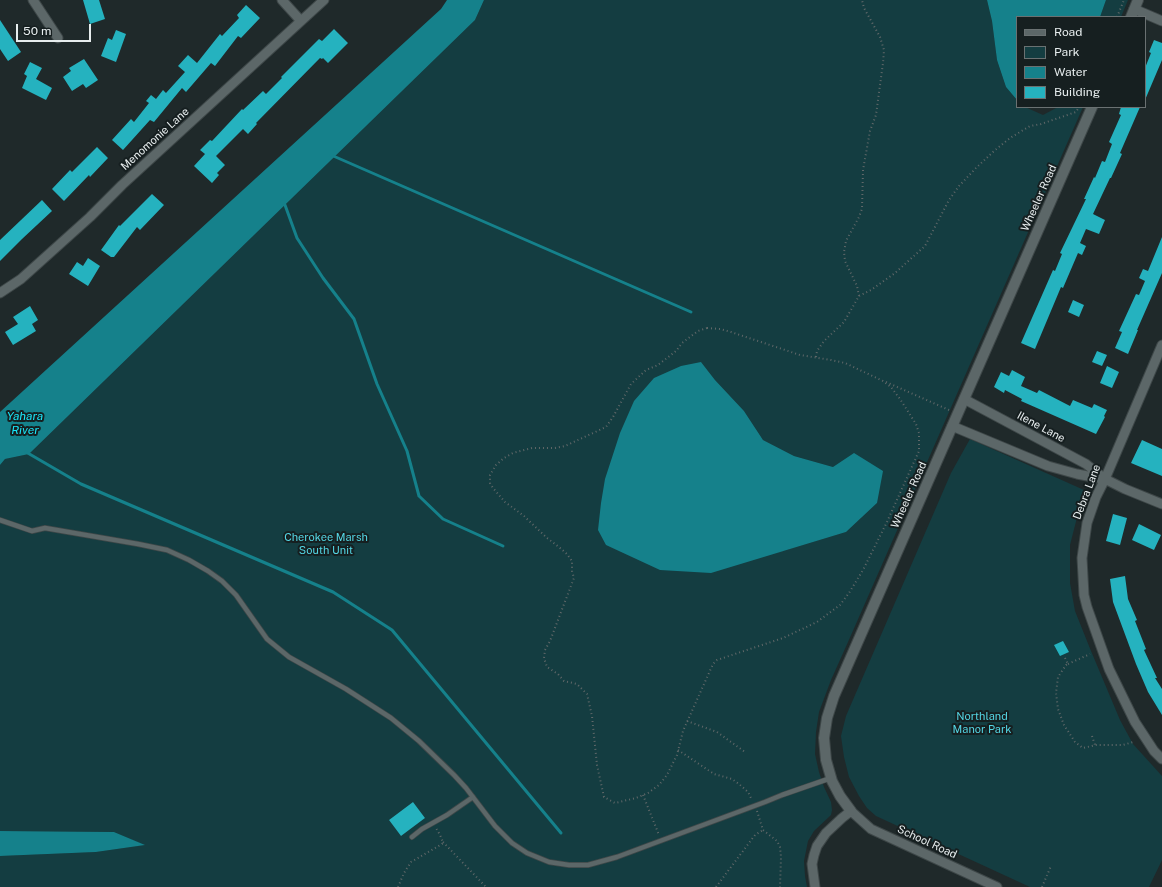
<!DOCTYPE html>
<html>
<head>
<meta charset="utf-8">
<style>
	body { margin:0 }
	#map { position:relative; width:1162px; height:887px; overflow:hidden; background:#1f292a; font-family:"Public Sans",sans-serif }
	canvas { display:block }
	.legend { position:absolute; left:1016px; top:16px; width:130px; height:92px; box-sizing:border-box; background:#161f20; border:1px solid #6a7172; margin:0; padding:5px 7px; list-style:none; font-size:12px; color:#e7edee }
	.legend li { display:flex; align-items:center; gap:8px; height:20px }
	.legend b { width:20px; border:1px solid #6a7172 }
	.scale { position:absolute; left:16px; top:24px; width:75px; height:18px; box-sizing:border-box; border:2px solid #e7edee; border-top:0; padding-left:5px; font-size:12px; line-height:14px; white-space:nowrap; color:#e7edee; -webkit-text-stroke:3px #161f20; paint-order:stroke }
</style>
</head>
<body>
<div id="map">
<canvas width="1162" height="887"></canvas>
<ul class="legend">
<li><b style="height:5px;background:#5c6768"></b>Road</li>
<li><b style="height:11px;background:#143d41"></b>Park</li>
<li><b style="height:11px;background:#15818b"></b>Water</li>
<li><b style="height:11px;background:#25b2bf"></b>Building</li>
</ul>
<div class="scale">50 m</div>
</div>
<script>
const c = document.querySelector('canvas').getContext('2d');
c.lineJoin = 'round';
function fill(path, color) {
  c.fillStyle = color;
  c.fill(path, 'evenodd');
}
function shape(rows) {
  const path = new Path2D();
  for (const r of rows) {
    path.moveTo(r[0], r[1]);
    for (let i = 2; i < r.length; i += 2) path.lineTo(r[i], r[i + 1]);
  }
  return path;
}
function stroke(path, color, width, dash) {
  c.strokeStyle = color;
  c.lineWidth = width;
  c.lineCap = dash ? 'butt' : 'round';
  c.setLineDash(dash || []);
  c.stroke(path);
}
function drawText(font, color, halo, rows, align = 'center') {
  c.font = font + ' "Public Sans",sans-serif';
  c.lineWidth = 4;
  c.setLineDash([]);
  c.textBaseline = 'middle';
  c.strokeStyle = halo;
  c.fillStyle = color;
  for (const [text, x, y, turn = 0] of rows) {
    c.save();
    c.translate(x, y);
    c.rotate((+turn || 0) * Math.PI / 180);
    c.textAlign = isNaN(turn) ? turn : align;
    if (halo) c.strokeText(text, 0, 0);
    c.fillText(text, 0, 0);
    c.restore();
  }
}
fill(shape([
	[484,0,987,0,992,21,997,60,1006,87,1017,100,1017,107,1025,107,1043,115,1058,107,1083,107,848,642,831,680,819,712,816,732,815,754,819,772,824,787,831,802,832,810,831,815,814,831,808,841,804,861,805,876,807,887,0,887,0,856,96,852,144,845,114,832,0,831,0,465,5,459,29,454,475,20],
	[701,362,715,380,744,411,763,440,794,456,833,467,877,503,846,532,783,551],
	[413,802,425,818,401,836,389,820],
	[1106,0,1128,0,1121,17,1100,17],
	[970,439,1084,490,1070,545,1070,583,1075,611,1091,651,1120,720,1133,744,1162,776,1162,860,1149,887,1030,887,876,816,867,808,859,796,849,777,844,757,841,736,846,716,951,473]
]), '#143d41');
fill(shape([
	[447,0,484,0,475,20,29,454,5,459,0,465,0,412,441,9],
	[987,0,1106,0,1100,17,1017,17,1017,100,1006,87,997,60,992,21],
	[701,362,715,380,744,411,763,440,794,456,833,467,854,453,883,471,877,503,846,532,711,573,660,570,606,545,598,530,601,503,605,479,620,433,634,401,654,378,681,366],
	[0,831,114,832,145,845,96,852,0,856]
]), '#15818b');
stroke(shape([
	[331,155,691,312],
	[282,202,285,205,297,238,323,278,354,319,377,384,407,451,419,496,443,519,503,546],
	[26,452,81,484,333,592,392,630,561,833]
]), '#15818b', 3);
fill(shape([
	[83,0,99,0,105,19,90,24],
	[246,5,260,18,241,38,238,36,215,66,211,63,186,92,182,88,154,122,150,120,123,150,112,140,131,119,134,122,149,103,146,101,151,95,156,99,163,90,166,93,185,72,178,66,188,55,197,63,220,34,222,36,239,18,237,15],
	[0,20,21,52,8,61,0,49],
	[334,29,348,43,328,63,323,58,322,59,320,58,256,123,257,124,248,134,243,129,216,156,225,165,217,173,219,175,212,183,194,166,205,154,200,150,210,140,212,141,242,109,243,110,263,91,266,94,282,78,281,77,319,39,322,41],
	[116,30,126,34,116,62,101,56,108,38,112,40],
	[1154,40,1162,43,1162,60,1145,100,1145,68,1151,53,1149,52],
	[84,59,98,80,86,88,83,84,72,91,63,77,71,71,69,68],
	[30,62,42,68,36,79,52,88,46,100,22,88,27,76,24,74],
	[1121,107,1140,107,1120,153,1122,154,1111,178,1110,178,1093,214,1105,220,1099,234,1086,229,1080,243,1086,246,1082,255,1078,253,1063,288,1061,287,1035,349,1021,343,1053,270,1055,271,1062,254,1060,253,1086,199,1084,199,1094,177,1095,178,1102,161,1105,162,1112,144,1109,142,1121,115,1119,114],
	[97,147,108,158,90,177,89,175,64,201,52,189,70,170,72,172],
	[152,194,164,205,140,230,137,227,114,257,111,257,101,250,119,225,120,226],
	[42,200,52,211,22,239,0,261,0,240],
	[1162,237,1162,273,1137,330,1138,330,1128,354,1115,348,1122,332,1119,331,1136,294,1139,295,1145,281,1139,278,1143,269,1148,271],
	[88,258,100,266,88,286,69,274,77,262,83,266],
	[1073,300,1084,305,1079,317,1068,312],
	[30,306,38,320,32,324,36,331,13,345,5,332,18,324,13,317],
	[1097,351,1107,355,1102,366,1092,362],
	[1107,366,1119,372,1112,388,1100,383],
	[1012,370,1025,377,1021,386,1037,393,1039,390,1070,406,1073,400,1092,408,1094,404,1107,410,1104,416,1105,417,1096,434,1021,401,1022,399,1005,390,1004,393,994,387,1001,372,1009,376],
	[1142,440,1162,449,1162,476,1131,463],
	[1113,514,1127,518,1120,545,1106,541],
	[1139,524,1161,535,1154,550,1132,540],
	[1125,576,1128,599,1137,620,1135,621,1146,649,1144,650,1157,678,1155,678,1162,689,1162,715,1148,692,1136,664,1113,602,1110,579],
	[1063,641,1069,652,1060,656,1054,645],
	[413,802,425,818,401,836,389,820]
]), '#25b2bf');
const service = shape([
	[0,520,32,531,45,528,138,544,167,550,189,560,208,571,222,581,236,595,267,639,289,657,346,689,391,718,419,741,454,775,466,788,495,826,512,843,527,853,549,862,569,865,588,865,617,857,765,802,782,795,831,778],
	[412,837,422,829,447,815,473,797]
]);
const minor = shape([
	[33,0,58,38],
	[282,0,301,21],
	[1134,9,1162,21],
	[0,293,21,279,90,217,122,185,324,0],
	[1162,345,1105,479,1096,497,1087,523,1082,558,1084,595,1087,607,1109,669,1135,722,1154,751,1162,759],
	[964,399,1086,464,1105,479,1125,489,1162,504],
	[952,426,1048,466,1077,474,1103,479],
	[815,887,812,864,814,855,817,846,826,833,842,818,851,811,871,829,997,887]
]);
const tertiary = shape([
	[1131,17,1138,0],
	[851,811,840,796,832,781,826,760,824,738,827,718,834,696,1092,107]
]);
stroke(service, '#3e4748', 6);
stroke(minor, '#3e4748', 11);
stroke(tertiary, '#3e4748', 12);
stroke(shape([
	[1117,17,1124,0],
	[859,296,857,286,845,261,844,252,846,241,859,217,862,209,863,170,870,131,876,115,883,63,884,50,880,37,864,8,862,0],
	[707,328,720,329,731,332,800,355,831,360,845,363,883,381,891,387,900,399,916,424,919,433,919,451,886,524,863,570,849,593,840,605,817,622,783,638,717,660,713,664,683,731,677,755,667,775,659,785,648,793,636,798,615,803,604,797,597,765,592,716,587,694,577,684,564,681,558,674,547,667,544,658,545,650,550,641,574,578,572,571,572,561,567,554,559,547,547,538,524,516,505,502,493,488,490,483,490,475,496,465,504,458,513,453,532,448,555,448,565,446,606,427,613,417,631,384,646,370,658,365,676,351,682,343,698,331,707,328],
	[816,357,817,351,824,341,844,322,859,296,871,290,895,273,925,246,949,200,959,186,976,168,994,151,1010,138,1030,126,1041,124,1076,112,1079,107],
	[886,382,949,410],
	[1065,658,1068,664,1066,665,1058,677,1056,693,1058,709,1064,725,1075,742,1083,748,1096,745,1123,745,1133,742],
	[1068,664,1090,654],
	[687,721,717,732,745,752],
	[1092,736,1095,745],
	[678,750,714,774,732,779,739,784,748,792,752,800],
	[643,795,659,835],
	[757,811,763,830,777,841,780,847,781,857,780,887],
	[443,842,486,887],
	[398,887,404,873,411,862,442,844,443,842,440,835,436,828],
	[716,887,755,835,763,830],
	[1042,887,1051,866]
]), '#606869', 2, [1, 3]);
stroke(service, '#5c6768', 4.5);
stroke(minor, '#5c6768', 9);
stroke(tertiary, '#5c6768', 10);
drawText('11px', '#e7edee', '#161f20', [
	["Menomonie Lane",155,139,-42],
	["Wheeler Road",1039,198,-66],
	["Ilene Lane",1041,427,28],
	["Debra Lane",1087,492,-69],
	["Wheeler Road",909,495,-66],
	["School Road",927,842,25]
]);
drawText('11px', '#54d6e4', '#161f20', [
	["Cherokee Marsh",326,538],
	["South Unit",326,551],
	["Northland",982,717],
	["Manor Park",982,730]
]);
drawText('italic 12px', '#1ae8fa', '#161f20', [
	["Yahara",25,416],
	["River",25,430]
]);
</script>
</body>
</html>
